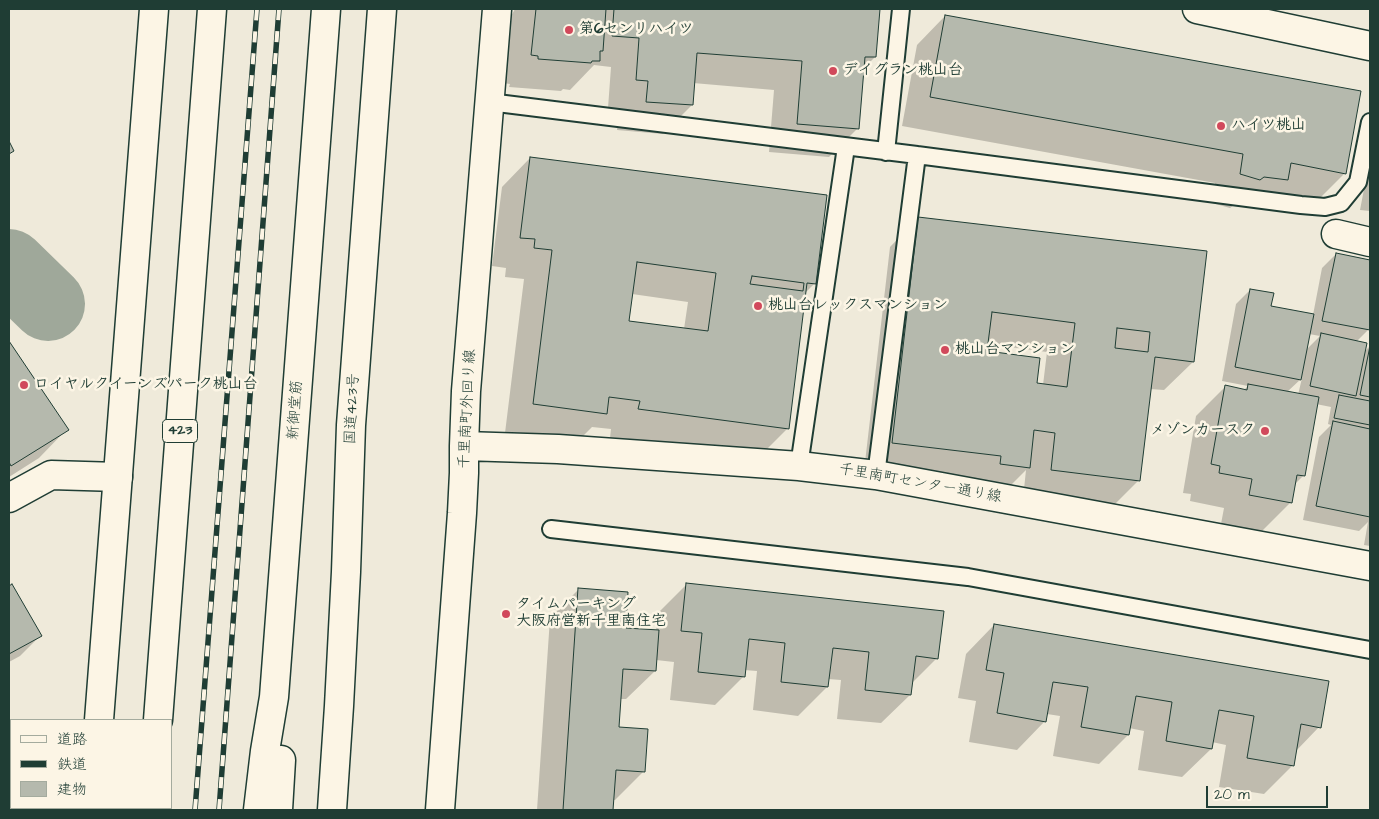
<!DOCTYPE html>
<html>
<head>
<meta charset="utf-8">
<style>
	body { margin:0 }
	#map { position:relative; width:1379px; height:819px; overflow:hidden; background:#efeada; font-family:"Architects Daughter","Klee One",sans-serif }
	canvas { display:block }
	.frame { position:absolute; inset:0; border:10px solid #1f3d34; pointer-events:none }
	.legend { position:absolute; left:10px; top:719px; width:162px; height:90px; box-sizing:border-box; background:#fcf5e5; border:1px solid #a4ab9e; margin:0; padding:6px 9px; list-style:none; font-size:15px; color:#1f3d34 }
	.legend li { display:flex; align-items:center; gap:10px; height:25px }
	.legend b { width:25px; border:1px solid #a4ab9e }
	.scale { position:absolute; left:1206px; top:786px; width:122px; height:22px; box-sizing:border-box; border:2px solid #1f3d34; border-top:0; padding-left:6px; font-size:15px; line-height:18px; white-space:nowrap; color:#1f3d34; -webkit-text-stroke:4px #fcf5e5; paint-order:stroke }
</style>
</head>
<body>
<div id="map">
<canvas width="1379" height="819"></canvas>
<div class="frame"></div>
<ul class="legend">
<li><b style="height:6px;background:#fcf5e5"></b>道路</li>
<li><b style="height:6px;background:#1f3d34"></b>鉄道</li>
<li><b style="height:14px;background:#b5b9ad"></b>建物</li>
</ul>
<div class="scale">20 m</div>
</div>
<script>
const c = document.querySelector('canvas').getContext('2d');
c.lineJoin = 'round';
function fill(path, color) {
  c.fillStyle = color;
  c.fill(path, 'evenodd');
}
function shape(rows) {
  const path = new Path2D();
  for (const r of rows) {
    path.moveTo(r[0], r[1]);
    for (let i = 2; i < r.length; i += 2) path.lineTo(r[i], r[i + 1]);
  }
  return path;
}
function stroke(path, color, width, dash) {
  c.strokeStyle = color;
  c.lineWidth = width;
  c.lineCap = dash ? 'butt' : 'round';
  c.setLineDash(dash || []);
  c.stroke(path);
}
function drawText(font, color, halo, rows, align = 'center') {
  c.font = font + ' "Architects Daughter","Klee One",sans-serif';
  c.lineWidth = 5;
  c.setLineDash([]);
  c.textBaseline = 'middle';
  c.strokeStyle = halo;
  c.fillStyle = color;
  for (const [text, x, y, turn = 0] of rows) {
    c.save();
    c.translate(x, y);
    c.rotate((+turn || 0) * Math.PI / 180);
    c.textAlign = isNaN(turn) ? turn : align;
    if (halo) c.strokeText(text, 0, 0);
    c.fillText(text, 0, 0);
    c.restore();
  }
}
fill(shape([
	[515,9,879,9,875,57,863,69,858,128,829,157,769,152,774,90,693,83,692,105,663,134,617,130,619,110,608,108,611,67,594,65,570,90,563,89,561,91,509,87,510,84,503,83,509,20],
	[945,16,1345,173,1316,202,1273,194,1258,208,1234,205,1230,208,1212,203,1215,183,902,126,917,45],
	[530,158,815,283,804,294,788,428,759,457,610,438,611,429,592,427,577,442,505,433,524,279,505,277,506,268,492,266,502,187],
	[632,294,688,302,684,329,628,322],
	[1370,158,1370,211,1360,210],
	[918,218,1206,252,1193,362,1164,390,1150,389,1139,480,1110,509,1023,499,1026,470,1000,496,864,471,890,247],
	[987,344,1047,352,1043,385,1036,384,986,353],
	[1336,254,1370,261,1370,321,1369,329,1356,342,1364,352,1370,346,1370,546,1364,545,1368,522,1359,531,1303,520,1319,437,1331,425,1328,424,1331,407,1316,404,1304,475,1294,485,1291,502,1262,531,1221,524,1224,508,1190,501,1191,494,1183,493,1196,416,1225,387,1244,390,1248,386,1222,381,1236,304,1250,290,1270,307,1313,315,1322,268],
	[1309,334,1320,336,1306,350],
	[1302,378,1298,395,1287,392],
	[9,343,67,429,39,458,9,477],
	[687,584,937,658,911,684,910,695,881,723,837,719,841,680,828,679,827,687,798,716,753,710,757,671,744,670,744,676,715,705,670,700,674,662,656,660,655,671,626,699,620,699,618,728,644,771,615,800,613,800,612,810,537,810,550,618,579,589,624,629,656,631,658,613],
	[11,586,40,636,20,656,9,662,9,587],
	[994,625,1319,727,1295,752,1292,766,1264,794,1219,787,1226,745,1212,742,1211,749,1182,777,1138,770,1144,731,1129,728,1128,735,1099,764,1053,756,1060,716,1047,714,1045,721,1017,750,969,742,976,701,958,698,966,654],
	[9,739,11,742,11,767,9,771]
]), '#0003');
stroke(shape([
	[9,266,48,304]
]), '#9fa89a', 74);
const building = shape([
	[536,9,606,9,603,51,600,51,600,61,592,61,591,63,538,59,538,56,531,55,536,9],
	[614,9,880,9,876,57,865,57,859,129,797,124,802,61,697,53,693,105,646,102,648,81,636,80,639,38,612,36,614,9],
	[945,15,1361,91,1346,174,1291,163,1288,180,1264,177,1260,180,1240,174,1243,154,930,97,945,15],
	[9,141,14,151,9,154,9,141],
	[530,157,827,195,816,284,807,283,789,429,638,409,640,401,609,397,607,414,533,404,552,250,534,248,535,239,520,238,530,157],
	[637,262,716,273,708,331,629,321,637,262],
	[752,276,804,283,803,291,750,284,752,276],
	[918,217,1207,251,1194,362,1155,357,1140,481,1051,470,1055,433,1034,430,1030,468,1000,464,1001,456,892,443,918,217],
	[992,312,1075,323,1067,387,1037,383,1040,358,987,351,992,312],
	[1117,328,1150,332,1148,352,1115,348,1117,328],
	[1336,253,1370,260,1370,330,1322,321,1336,253],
	[1250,289,1274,293,1271,306,1314,314,1301,380,1235,367,1250,289],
	[1321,333,1367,343,1356,396,1310,386,1321,333],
	[9,341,69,430,11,466,9,462,9,341],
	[1370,346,1370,397,1360,395,1370,346],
	[1248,384,1319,397,1305,476,1297,475,1292,503,1249,495,1252,479,1219,473,1220,466,1211,464,1225,385,1247,390,1248,384],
	[1339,395,1370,401,1370,425,1334,418,1339,395],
	[1333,421,1370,429,1370,517,1316,506,1333,421],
	[686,583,944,611,938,659,916,656,911,695,865,690,869,652,833,648,828,687,781,682,785,643,749,639,745,677,698,672,702,633,681,631,686,583],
	[12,584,42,636,9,654,9,586,12,584],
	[578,588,628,592,626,628,659,630,656,671,623,669,619,727,648,729,645,772,616,770,613,810,563,810,578,588],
	[994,624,1329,681,1321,728,1301,724,1294,766,1247,758,1254,716,1219,710,1212,749,1166,741,1172,702,1136,696,1129,735,1081,727,1088,687,1053,682,1046,722,997,713,1004,673,986,670,994,624],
	[9,737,11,740,11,769,9,773,9,737]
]);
fill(building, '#b5b9ad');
stroke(building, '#1f3d34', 1);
const lane = shape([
	[489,102,917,155,1301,205,1325,207,1341,203,1358,182,1370,122],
	[886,152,901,9],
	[799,466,846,147],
	[876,475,917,155],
	[551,529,968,577,1370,650]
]);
const street = shape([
	[1197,9,1370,46],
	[1336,234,1370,242],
	[9,498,51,475,118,477]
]);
const secondary = shape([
	[464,446,558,449,799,466,876,475,1370,566],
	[440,810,462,513,464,473,464,446,466,391,497,9]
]);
const highway = shape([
	[99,720,154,9],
	[158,720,212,9],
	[93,810,93,808],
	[152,810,152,808],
	[258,810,265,751,274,697,326,9],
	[278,810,281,760],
	[332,810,339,706,346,572,351,425,382,9]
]);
stroke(lane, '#1f3d34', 20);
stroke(street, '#1f3d34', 31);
stroke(secondary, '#1f3d34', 31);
stroke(highway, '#1f3d34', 31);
stroke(lane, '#fcf5e5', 16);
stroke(street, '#fcf5e5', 28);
stroke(secondary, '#fcf5e5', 28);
stroke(highway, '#fcf5e5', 28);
const rail = shape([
	[195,810,257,9],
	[219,810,279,9]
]);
stroke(rail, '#1f3d34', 5.5);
stroke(rail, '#fcf5e5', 4, [11]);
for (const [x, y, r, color] of [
	[569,30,5,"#d1495b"],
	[833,71,5,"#d1495b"],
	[1221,126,5,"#d1495b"],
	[758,306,5,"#d1495b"],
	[945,350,5,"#d1495b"],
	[24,385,5,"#d1495b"],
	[1265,431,5,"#d1495b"],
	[506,614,5,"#d1495b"]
]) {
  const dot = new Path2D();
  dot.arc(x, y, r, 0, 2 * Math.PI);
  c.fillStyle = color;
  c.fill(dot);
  stroke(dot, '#fcf5e5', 2);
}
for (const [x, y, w] of [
	[180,431,35]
]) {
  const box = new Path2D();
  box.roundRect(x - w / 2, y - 11.5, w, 23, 4);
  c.fillStyle = '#fcf5e5';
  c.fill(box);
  stroke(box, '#1f3d34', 1);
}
drawText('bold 14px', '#1f3d34', null, [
	["423",180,431]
]);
drawText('bold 15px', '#1f3d34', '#fcf5e5', [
	["第6センリハイツ",579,30],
	["デイグラン桃山台",843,71],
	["ハイツ桃山",1231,126],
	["桃山台レックスマンション",768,306],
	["桃山台マンション",955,350],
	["ロイヤルクイーンズパーク桃山台",34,385],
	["メゾンカースク",1255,431,"right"],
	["タイムパーキング",516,605],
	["大阪府営新千里南住宅",516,622]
], 'left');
drawText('15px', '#1f3d34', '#fcf5e5', [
	["国道423号",353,409,-87],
	["千里南町外回り線",468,409,-87],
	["新御堂筋",296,410,-86],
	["千里南町センター通り線",920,484,10]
]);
</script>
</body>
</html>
